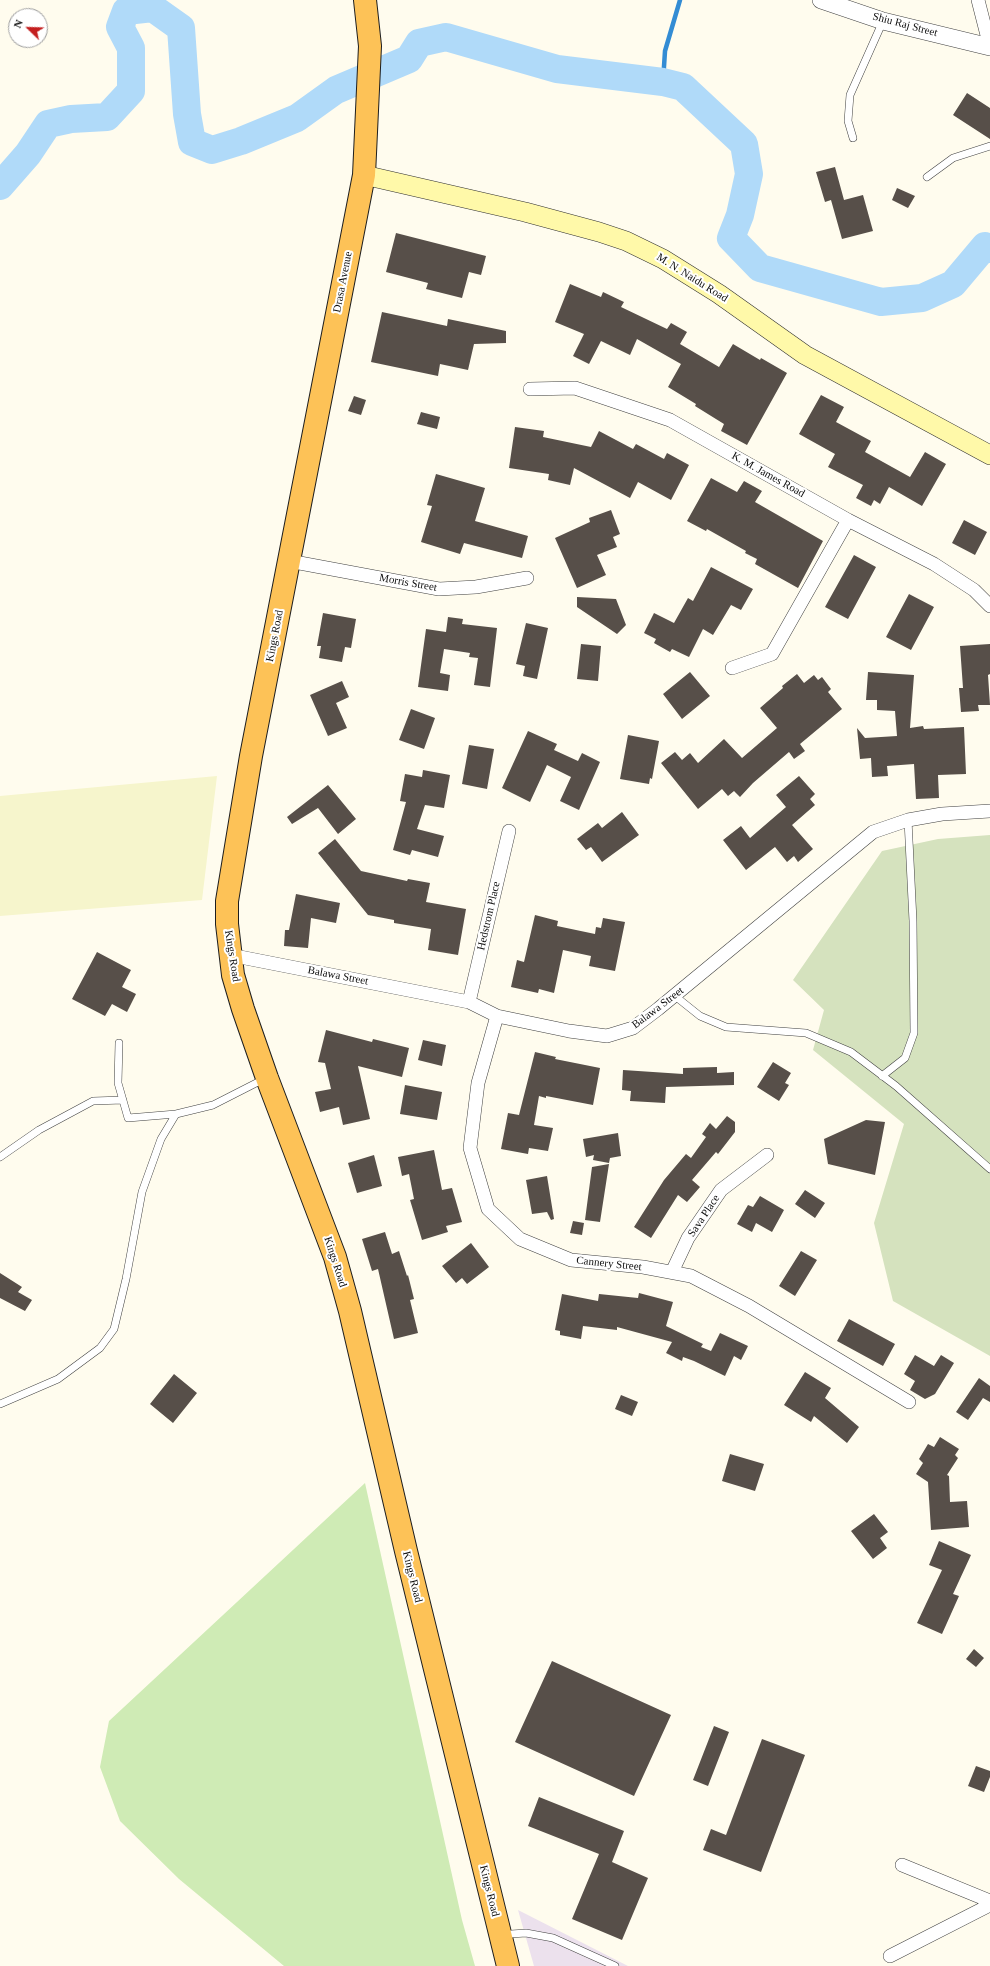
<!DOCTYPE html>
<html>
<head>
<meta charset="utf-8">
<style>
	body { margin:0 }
	#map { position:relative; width:990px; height:1966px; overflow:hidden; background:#fffcee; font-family:Georgia,serif }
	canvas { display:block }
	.north { position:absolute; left:8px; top:8px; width:40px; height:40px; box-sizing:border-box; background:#fff; border:1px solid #9e9e9e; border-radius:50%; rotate:293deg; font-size:11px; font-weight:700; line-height:16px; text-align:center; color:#0d0d0d }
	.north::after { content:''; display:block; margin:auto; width:14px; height:18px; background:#c41f1f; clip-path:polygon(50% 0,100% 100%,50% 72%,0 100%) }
</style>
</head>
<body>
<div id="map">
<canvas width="990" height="1966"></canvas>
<div class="north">N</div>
</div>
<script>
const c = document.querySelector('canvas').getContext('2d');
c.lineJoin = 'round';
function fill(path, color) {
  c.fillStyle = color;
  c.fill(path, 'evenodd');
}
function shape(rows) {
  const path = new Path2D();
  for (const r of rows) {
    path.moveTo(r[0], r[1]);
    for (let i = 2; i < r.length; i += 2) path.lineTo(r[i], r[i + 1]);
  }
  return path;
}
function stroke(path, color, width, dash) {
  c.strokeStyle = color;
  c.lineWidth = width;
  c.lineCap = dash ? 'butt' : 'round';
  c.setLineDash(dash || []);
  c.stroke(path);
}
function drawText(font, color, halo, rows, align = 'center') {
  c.font = font + ' Georgia,serif';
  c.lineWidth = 4;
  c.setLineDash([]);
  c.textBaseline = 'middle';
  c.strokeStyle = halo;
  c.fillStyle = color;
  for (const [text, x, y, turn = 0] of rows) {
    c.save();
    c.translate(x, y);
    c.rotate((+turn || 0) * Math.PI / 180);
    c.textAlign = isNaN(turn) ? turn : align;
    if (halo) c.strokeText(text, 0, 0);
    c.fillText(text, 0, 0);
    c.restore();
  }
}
fill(shape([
	[518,1910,628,1966,534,1966]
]), '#ece1ed');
fill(shape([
	[217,776,202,900,0,916,0,796]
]), '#f6f5cc');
fill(shape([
	[365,1483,462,1920,475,1966,284,1966,179,1879,120,1821,100,1767,109,1721]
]), '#cfebb5');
fill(shape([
	[990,835,990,1356,893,1301,874,1223,904,1124,813,1050,824,1010,793,980,882,851,938,839]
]), '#d5e2be');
stroke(shape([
	[663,82,665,51,680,0]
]), '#338cd4', 4.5);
stroke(shape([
	[0,186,28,154,48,124,71,119,107,117,131,91,131,48,120,27,126,11,153,8,181,28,187,114,192,142,212,150,241,141,297,118,336,90,409,59,419,43,446,37,557,69,663,82,683,87,744,144,749,174,740,215,731,238,760,268,881,302,922,298,953,284,985,246,990,249]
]), '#b0daf9', 28);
fill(shape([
	[967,93,990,108,990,139,953,115],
	[835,167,844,200,863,195,873,231,842,239,831,200,825,202,816,172],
	[897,188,915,196,908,208,892,200],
	[396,233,486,256,481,275,469,272,462,298,426,289,428,283,386,272],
	[570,284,601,297,603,292,624,302,621,307,667,329,671,323,687,332,680,344,719,367,733,344,760,360,761,358,787,373,747,445,721,431,724,424,695,406,696,404,668,387,681,364,637,339,630,355,601,341,589,364,573,356,584,334,555,322],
	[382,312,447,326,448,319,506,331,506,343,474,344,468,370,440,364,438,376,371,362],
	[821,395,844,407,836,422,871,441,865,452,910,477,925,452,946,464,922,506,889,487,880,504,874,500,871,506,856,498,863,485,828,467,835,454,799,434],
	[354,396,366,400,361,415,348,411],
	[421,412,440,417,437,429,417,424],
	[515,427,544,431,543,437,591,447,599,431,633,449,636,444,664,459,667,453,689,465,671,500,638,482,630,498,574,468,570,485,548,480,549,474,509,468],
	[436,474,485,488,475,521,528,536,522,558,464,543,460,554,421,542,432,506,427,505],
	[711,478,737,492,744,481,762,491,755,502,823,541,798,588,755,564,757,559,745,553,746,551,707,529,706,531,687,521],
	[611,510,620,534,613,537,617,547,597,555,606,575,577,588,555,538,590,522,589,518],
	[964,520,987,532,975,555,952,543],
	[854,555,876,567,848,619,825,607],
	[711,567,753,589,741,610,731,605,713,635,703,629,689,657,672,649,670,652,654,643,656,639,644,633,654,613,674,623,688,598,693,601],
	[909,594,934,607,911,650,886,637],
	[577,597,616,599,626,625,617,634,577,607],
	[323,613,356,619,351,648,345,647,342,662,319,658,321,646,317,646],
	[448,617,463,619,462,624,497,628,490,687,474,685,478,658,469,657,470,653,444,649,440,673,450,675,448,691,418,687,426,629,446,632],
	[526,623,548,628,537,679,523,676,525,666,516,664],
	[581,644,601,646,598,681,577,679],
	[990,644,990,674,988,675,990,705,978,705,979,711,961,712,959,688,963,688,960,646],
	[690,672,710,696,682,719,663,694],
	[868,672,914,675,910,728,923,726,924,729,964,727,966,774,938,775,939,798,916,799,914,764,887,766,888,776,872,777,871,758,860,759,857,728,865,738,897,736,895,711,877,710,877,700,866,700],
	[797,674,804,683,814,675,818,680,822,677,831,689,828,692,842,709,800,744,805,751,794,759,789,752,753,783,740,797,734,791,728,796,722,789,698,809,661,763,675,752,682,760,690,753,698,763,724,739,742,758,777,728,760,708,783,688,782,686],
	[342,681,349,697,336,703,347,728,328,736,310,695],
	[411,709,435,718,424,749,399,740],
	[528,731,557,744,554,750,578,761,582,753,600,762,579,810,560,801,571,777,547,765,530,802,502,788],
	[628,735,659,741,652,779,650,778,649,784,620,779],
	[469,745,494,749,487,789,462,784],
	[423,770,450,775,444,808,425,805,417,829,444,836,438,857,412,850,410,855,393,850,406,802,400,801,405,774,422,777],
	[799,776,815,794,810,799,815,805,792,825,813,849,798,862,794,856,787,862,775,847,746,870,723,840,741,826,750,838,786,807,776,795],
	[328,785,356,819,338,834,318,808,292,824,287,817],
	[622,812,639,835,602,862,591,847,586,850,577,839,598,823,602,828],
	[335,839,361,871,407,881,408,879,430,883,426,902,466,909,458,955,428,950,431,929,394,923,394,920,368,915,318,853],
	[296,894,340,903,336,923,311,918,308,948,284,946,285,930,289,930],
	[535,915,558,921,557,926,595,934,596,927,601,928,603,918,625,922,615,971,589,966,591,956,563,950,554,993,539,989,538,993,511,987,517,960,524,962],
	[97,952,131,970,122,987,136,994,127,1012,112,1004,105,1016,72,999],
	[326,1030,372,1042,373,1039,409,1048,402,1077,358,1066,370,1119,343,1125,339,1107,320,1112,315,1092,331,1089,325,1063,318,1062],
	[423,1040,446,1045,442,1066,418,1060],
	[535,1052,556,1057,555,1059,600,1068,593,1105,546,1096,546,1098,539,1096,534,1125,553,1128,548,1151,529,1148,528,1154,501,1149,508,1113,519,1115],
	[773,1062,791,1073,785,1083,789,1085,779,1101,757,1087],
	[717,1067,717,1073,734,1072,734,1085,666,1087,665,1103,630,1101,631,1091,622,1090,623,1070,683,1074,683,1068],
	[405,1085,442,1092,437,1120,400,1114],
	[727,1116,735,1122,735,1132,718,1154,716,1152,692,1180,700,1187,687,1202,678,1195,651,1238,634,1227,664,1180,686,1154,691,1158,706,1137,702,1134,710,1123,716,1129],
	[866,1120,885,1122,875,1175,828,1164,824,1139],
	[618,1133,621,1156,610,1158,609,1163,593,1160,594,1155,586,1157,583,1139],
	[434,1150,442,1190,452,1188,462,1222,446,1226,448,1232,422,1240,410,1200,414,1199,409,1174,402,1176,398,1157],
	[374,1155,382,1186,357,1193,348,1163],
	[609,1164,600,1222,585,1220,592,1167],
	[547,1176,554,1219,551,1220,547,1212,532,1214,526,1180],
	[805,1190,825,1203,815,1218,795,1204],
	[760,1196,784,1210,772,1232,756,1223,752,1232,737,1224,748,1205,753,1207],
	[573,1221,584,1223,582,1235,570,1233],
	[385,1232,392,1254,399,1251,407,1276,408,1275,414,1299,410,1300,418,1333,394,1339,378,1269,372,1271,362,1239],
	[471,1243,489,1267,467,1284,462,1278,456,1283,442,1266],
	[801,1251,817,1260,795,1296,779,1286],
	[0,1273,22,1287,18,1292,32,1300,25,1311,0,1298],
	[639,1293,673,1302,666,1326,703,1344,701,1347,711,1351,720,1333,748,1346,741,1360,734,1356,725,1376,694,1361,683,1357,682,1361,666,1353,672,1342,617,1327,617,1330,583,1326,581,1339,560,1335,560,1331,555,1330,562,1294,598,1301,599,1294,638,1298],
	[849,1319,895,1344,883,1366,837,1341],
	[915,1355,934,1366,941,1355,954,1363,935,1394,925,1399,910,1390,915,1381,904,1374],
	[805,1372,831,1388,825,1398,859,1427,847,1443,814,1416,811,1422,784,1405],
	[174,1374,197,1393,173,1423,150,1404],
	[979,1378,990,1386,990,1402,983,1398,968,1420,956,1412],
	[621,1395,638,1402,632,1416,615,1409],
	[940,1437,959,1449,955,1455,958,1458,947,1475,949,1476,950,1502,967,1501,969,1527,931,1530,928,1482,916,1474,923,1463,919,1459,928,1444,934,1447],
	[730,1454,764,1464,755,1491,722,1481],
	[874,1514,888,1532,880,1538,887,1548,873,1559,851,1531],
	[939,1541,971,1555,953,1594,959,1596,942,1634,917,1623,942,1570,929,1565],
	[974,1649,984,1658,976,1667,966,1659],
	[552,1661,671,1715,634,1796,515,1742],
	[714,1726,729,1732,708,1786,693,1780],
	[762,1739,805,1755,761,1872,703,1850,711,1829,726,1835],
	[976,1766,990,1771,990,1777,984,1792,968,1786],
	[539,1797,624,1831,612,1862,648,1878,622,1940,572,1919,599,1854,528,1826]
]), '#574f49');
const service = shape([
	[853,138,848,121,850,95,883,21],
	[927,177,953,158,990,146],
	[675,996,700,1016,726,1027,806,1033,851,1052,896,1086,990,1169],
	[119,1043,118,1083,128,1118,176,1114],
	[882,1076,905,1058,914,1033,913,921,908,820],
	[0,1157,39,1130,93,1101,123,1100],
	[0,1404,58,1379,100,1348,114,1329,126,1279,142,1192,161,1139,176,1114,213,1105,264,1079],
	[503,1938,511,1934,526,1933,553,1938,615,1966]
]);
const minor = shape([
	[978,0,990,47],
	[530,389,575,388,670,420,848,520,934,564,974,590,990,606],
	[289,561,439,589,476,587,527,578],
	[732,668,772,654,848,520],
	[230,955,469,1002,497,1016,569,1031,607,1036,633,1028,658,1009,873,832,908,820,942,814,990,811],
	[469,1002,509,831],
	[497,1016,478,1083,470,1148,488,1209,520,1239,571,1260,643,1267,691,1276,749,1306,909,1402],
	[672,1272,688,1238,721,1190,767,1155],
	[902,1865,990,1901],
	[890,1956,990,1905]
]);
const tertiary = shape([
	[821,0,883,21,990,47]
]);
const secondary = shape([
	[364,175,525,212,599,232,626,241,663,259,719,294,805,355,990,455]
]);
const trunk = shape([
	[365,0,370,46,364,175,251,756,227,901,227,924,233,975,243,1009,267,1078,335,1257,350,1311,406,1551,508,1966]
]);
stroke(service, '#404040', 8);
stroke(minor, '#404040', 14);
stroke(tertiary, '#404040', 18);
stroke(secondary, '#2f2f2f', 20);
stroke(trunk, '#1e1e1e', 24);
stroke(service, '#fff', 7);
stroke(minor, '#fff', 13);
stroke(tertiary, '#fff', 17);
stroke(secondary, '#fff9a9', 19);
stroke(trunk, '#fdc257', 22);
drawText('11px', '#0d0d0d', '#fff', [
	["Shiu Raj Street",905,25,15],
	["M. N. Naidu Road",692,278,32],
	["Drasa Avenue",343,282,-79],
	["K. M. James Road",768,475,29],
	["Morris Street",408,583,10],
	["Kings Road",275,636,-79],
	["Hedstrom Place",489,916,-77],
	["Kings Road",232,956,81],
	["Balawa Street",338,976,11],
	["Balawa Street",658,1008,-37],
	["Sava Place",704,1216,-56],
	["Kings Road",335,1262,72],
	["Cannery Street",609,1264,6],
	["Kings Road",412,1577,76],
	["Kings Road",489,1891,76]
]);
</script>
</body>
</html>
